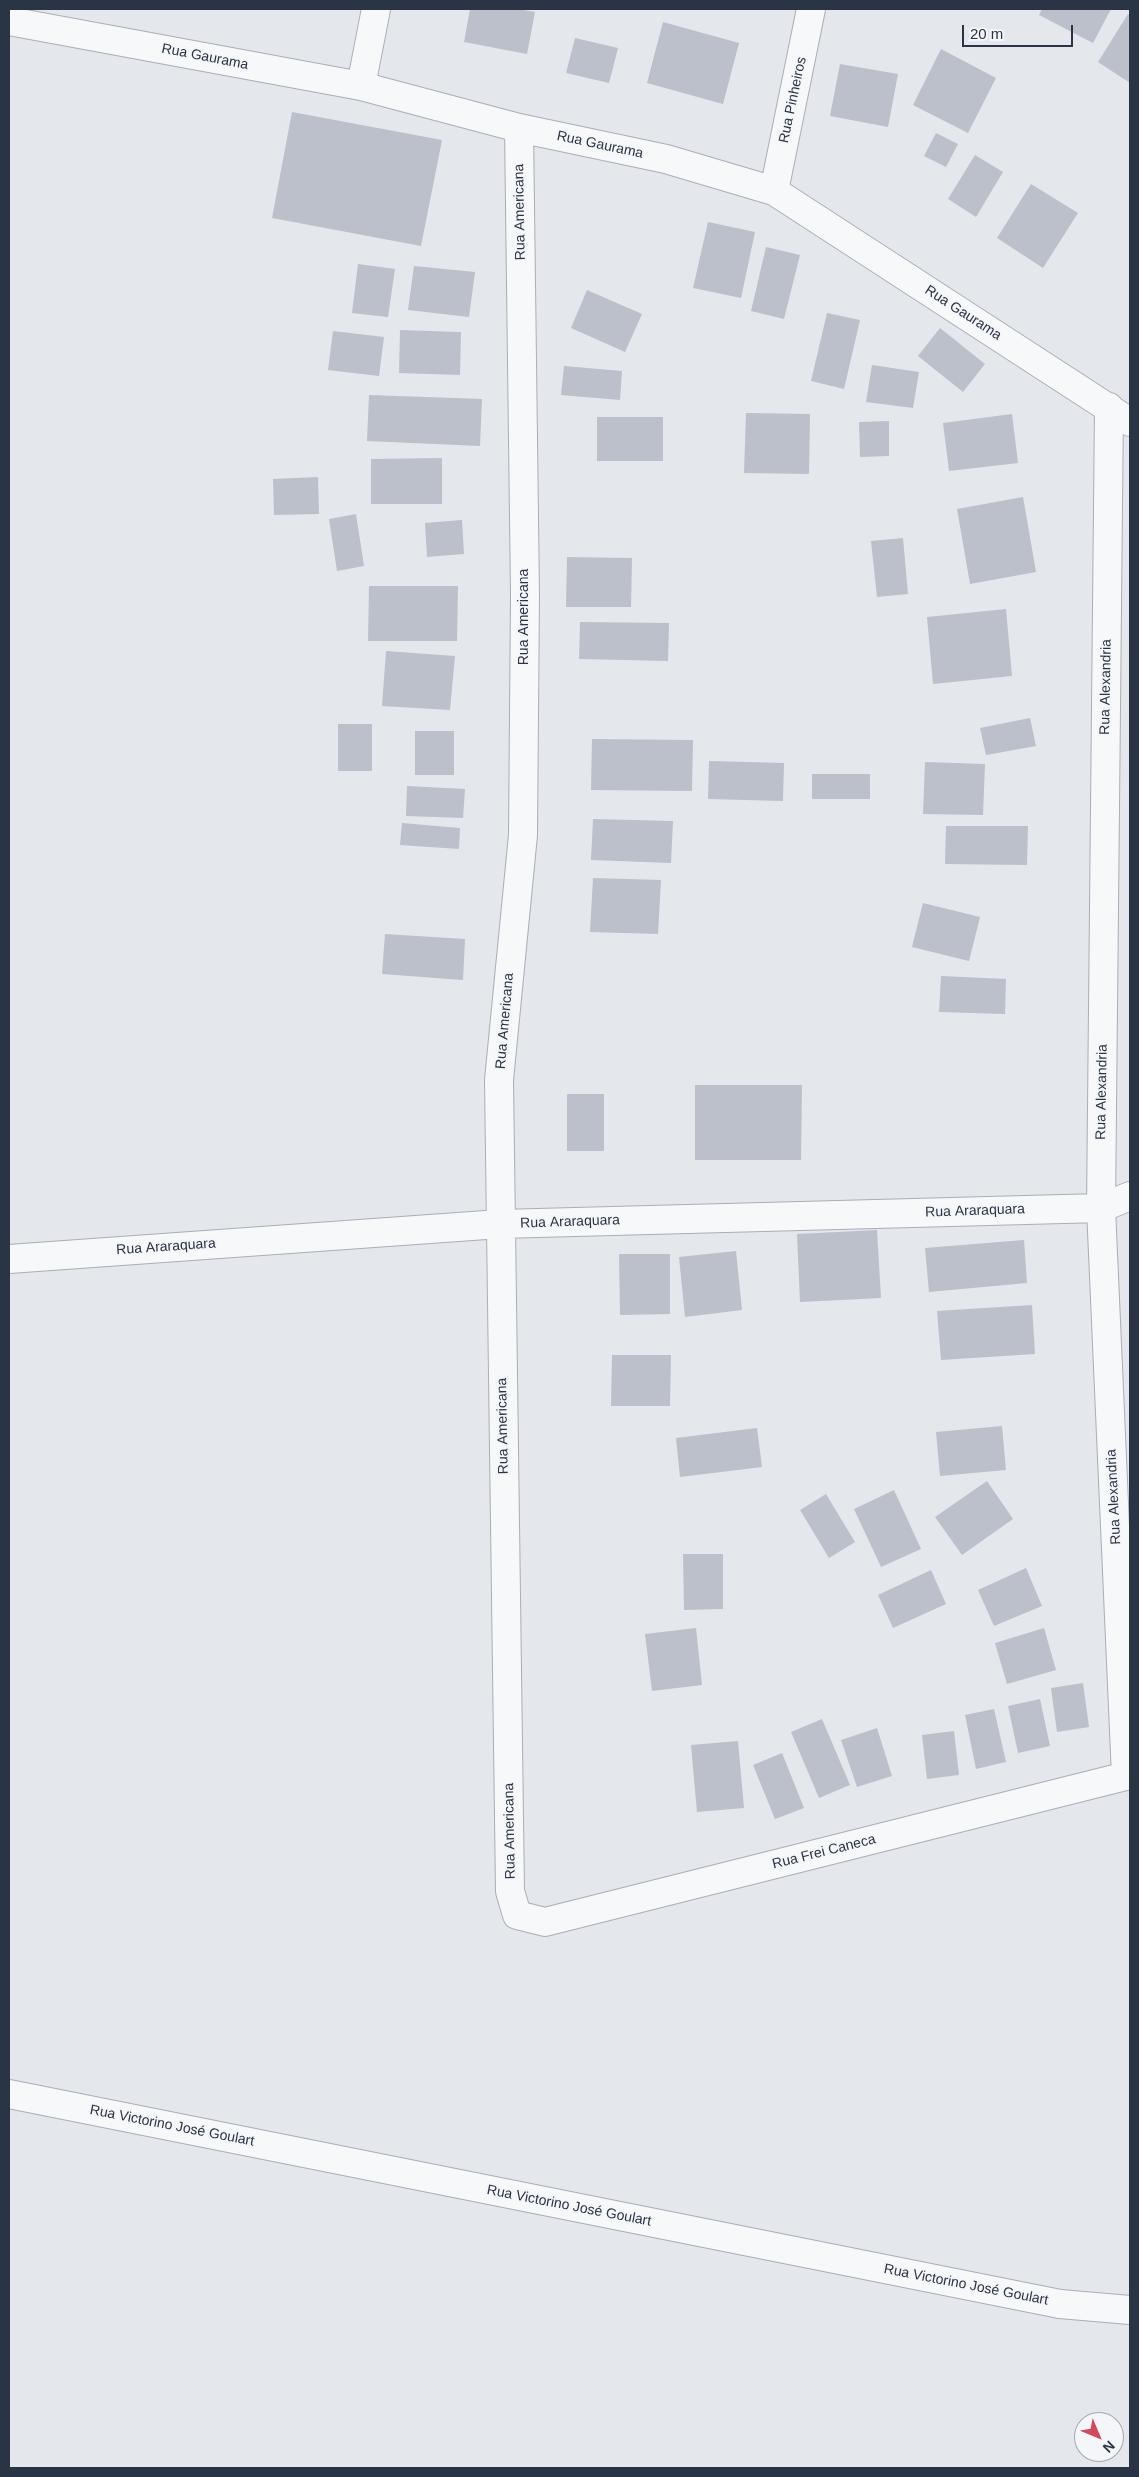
<!DOCTYPE html>
<html>
<head>
<meta charset="utf-8">
<style>
	body { margin:0 }
	#map { position:relative; width:1139px; height:2477px; overflow:hidden; background:#e4e7ec; font-family:Helvetica,sans-serif }
	canvas { display:block }
	.frame { position:absolute; inset:0; border:10px solid #2b3445; pointer-events:none }
	.north { position:absolute; left:1074px; top:2412px; width:50px; height:50px; box-sizing:border-box; background:#f4f6f9; border:1px solid #a4a8b1; border-radius:50%; rotate:135deg; font-size:14px; font-weight:700; line-height:20px; text-align:center; color:#2b3445 }
	.north::after { content:''; display:block; margin:auto; width:18px; height:22px; background:#d1495b; clip-path:polygon(50% 0,100% 100%,50% 72%,0 100%) }
	.scale { position:absolute; left:962px; top:25px; width:111px; height:22px; box-sizing:border-box; border:2px solid #2b3445; border-top:0; padding-left:6px; font-size:15px; line-height:18px; white-space:nowrap; color:#2b3445; -webkit-text-stroke:4px #f4f6f9; paint-order:stroke }
</style>
</head>
<body>
<div id="map">
<canvas width="1139" height="2477"></canvas>
<div class="frame"></div>
<div class="north">N</div>
<div class="scale">20 m</div>
</div>
<script>
const c = document.querySelector('canvas').getContext('2d');
c.lineJoin = 'round';
function fill(path, color) {
  c.fillStyle = color;
  c.fill(path, 'evenodd');
}
function shape(rows) {
  const path = new Path2D();
  for (const r of rows) {
    path.moveTo(r[0], r[1]);
    for (let i = 2; i < r.length; i += 2) path.lineTo(r[i], r[i + 1]);
  }
  return path;
}
function stroke(path, color, width, dash) {
  c.strokeStyle = color;
  c.lineWidth = width;
  c.lineCap = dash ? 'butt' : 'round';
  c.setLineDash(dash || []);
  c.stroke(path);
}
function drawText(font, color, halo, rows, align = 'center') {
  c.font = font + ' Helvetica,sans-serif';
  c.lineWidth = 4;
  c.setLineDash([]);
  c.textBaseline = 'middle';
  c.strokeStyle = halo;
  c.fillStyle = color;
  for (const [text, x, y, turn = 0] of rows) {
    c.save();
    c.translate(x, y);
    c.rotate((+turn || 0) * Math.PI / 180);
    c.textAlign = isNaN(turn) ? turn : align;
    if (halo) c.strokeText(text, 0, 0);
    c.fillText(text, 0, 0);
    c.restore();
  }
}
fill(shape([
	[470,9,517,9,535,12,527,54,464,42],
	[1042,9,1111,9,1093,43,1039,15],
	[1128,14,1130,16,1130,83,1098,62],
	[663,22,739,43,723,104,647,83],
	[575,38,618,48,609,83,566,73],
	[941,49,996,78,968,133,913,105],
	[840,64,898,74,888,127,830,116],
	[292,112,442,140,421,246,272,218],
	[936,133,958,144,946,167,924,156],
	[975,155,1003,172,976,217,948,199],
	[1031,184,1078,213,1043,268,997,238],
	[708,222,755,232,741,298,693,288],
	[766,247,800,255,784,319,751,311],
	[358,264,395,269,388,317,352,313],
	[414,266,475,272,469,317,408,310],
	[587,290,642,314,625,352,571,328],
	[827,313,860,320,844,389,811,381],
	[940,328,985,364,963,392,918,356],
	[400,330,461,332,460,375,399,373],
	[333,331,384,337,379,376,328,370],
	[872,365,919,372,913,408,866,402],
	[564,366,622,371,620,400,561,395],
	[369,395,482,399,480,446,367,441],
	[746,413,810,414,809,474,744,473],
	[1012,414,1018,463,949,471,943,423],
	[597,417,663,417,663,461,597,461],
	[889,421,889,456,860,457,859,422],
	[442,458,442,504,371,504,371,459],
	[318,477,319,514,274,515,273,479],
	[1023,497,1036,572,970,584,957,509],
	[356,514,364,566,337,571,329,519],
	[462,520,464,554,427,557,425,523],
	[903,538,908,594,877,597,871,541],
	[567,557,632,558,631,607,566,607],
	[369,586,458,586,457,641,368,641],
	[1006,609,1012,676,933,684,927,617],
	[580,622,669,623,668,661,579,659],
	[386,651,455,656,450,710,382,706],
	[1030,718,1036,746,986,755,980,728],
	[338,724,372,724,372,771,338,771],
	[415,731,454,731,454,775,415,775],
	[592,739,693,740,692,791,591,790],
	[709,761,784,763,783,801,708,799],
	[925,762,985,764,983,815,923,814],
	[812,774,870,774,870,799,812,799],
	[407,786,465,789,463,818,406,816],
	[593,819,673,821,671,863,591,860],
	[402,823,460,828,459,849,400,845],
	[946,826,1028,826,1027,865,945,864],
	[593,878,661,880,658,934,590,932],
	[923,903,980,917,969,961,912,947],
	[385,934,465,939,463,980,382,974],
	[941,976,1006,979,1005,1014,939,1012],
	[695,1085,802,1085,801,1160,695,1160],
	[567,1094,604,1094,604,1151,567,1151],
	[877,1230,881,1298,800,1302,797,1234],
	[1024,1240,1027,1283,929,1292,925,1248],
	[736,1251,742,1310,685,1317,679,1257],
	[619,1254,670,1254,670,1314,620,1315],
	[1032,1305,1035,1354,941,1360,937,1311],
	[612,1355,671,1355,670,1406,611,1406],
	[1002,1426,1006,1470,940,1476,936,1432],
	[757,1428,762,1467,680,1477,676,1438],
	[987,1481,1013,1519,962,1555,935,1517],
	[894,1490,921,1549,881,1567,854,1509],
	[826,1494,855,1542,829,1558,800,1510],
	[683,1554,723,1554,723,1609,684,1610],
	[1026,1568,1042,1606,994,1626,978,1590],
	[931,1570,946,1604,893,1628,878,1595],
	[696,1628,702,1685,652,1691,645,1634],
	[1044,1628,1056,1670,1007,1684,995,1643],
	[1083,1683,1089,1727,1057,1732,1051,1688],
	[1040,1699,1050,1746,1018,1753,1008,1706],
	[994,1709,1006,1762,976,1769,965,1715],
	[822,1719,850,1785,819,1798,791,1732],
	[877,1728,892,1776,857,1787,841,1740],
	[954,1731,959,1775,927,1779,922,1735],
	[738,1741,744,1808,697,1812,691,1745],
	[782,1753,804,1808,775,1819,753,1765]
]), '#bbc0ca');
const minor = shape([
	[9,21,361,86,519,128,666,159,774,191,1130,422],
	[361,86,376,9],
	[519,128,525,595,523,835,499,1080,510,1891,517,1915,545,1922,1130,1775],
	[774,191,811,9],
	[1109,407,1101,1208,1126,1776],
	[9,1259,500,1224,1101,1208,1130,1196],
	[9,2094,1060,2304]
]);
const tertiary = shape([
	[1060,2304,1130,2310]
]);
stroke(minor, '#a9aeb7', 30);
stroke(tertiary, '#a9aeb7', 30);
stroke(minor, '#f7f8fa', 28);
stroke(tertiary, '#f7f8fa', 28);
drawText('14px', '#2b3445', '#f4f6f9', [
	["Rua Gaurama",205,57,11],
	["Rua Pinheiros",793,100,-78],
	["Rua Gaurama",600,145,12],
	["Rua Americana",520,212,-91],
	["Rua Gaurama",963,313,33],
	["Rua Americana",524,617,-90],
	["Rua Alexandria",1106,687,-89],
	["Rua Americana",505,1021,-85],
	["Rua Alexandria",1102,1092,-89],
	["Rua Araraquara",975,1211,-2],
	["Rua Araraquara",570,1222,-2],
	["Rua Araraquara",166,1247,-4],
	["Rua Americana",503,1426,-91],
	["Rua Alexandria",1114,1497,-93],
	["Rua Americana",510,1831,-91],
	["Rua Frei Caneca",824,1852,-14],
	["Rua Victorino José Goulart",172,2126,11],
	["Rua Victorino José Goulart",569,2206,11],
	["Rua Victorino José Goulart",966,2285,11]
]);
</script>
</body>
</html>
